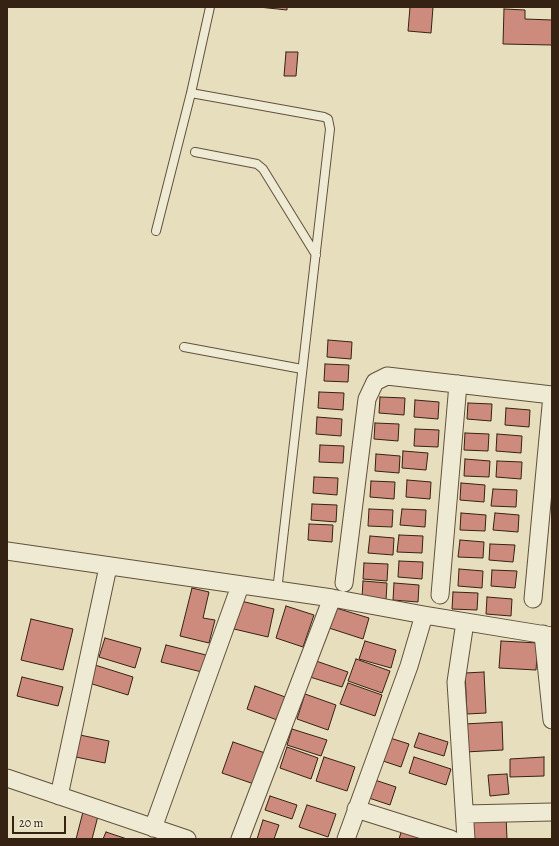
<!DOCTYPE html>
<html>
<head>
<meta charset="utf-8">
<style>
	body { margin:0 }
	#map { position:relative; width:559px; height:846px; overflow:hidden; background:#e6debd; font-family:Alegreya,serif }
	canvas { display:block }
	.frame { position:absolute; inset:0; border:8px solid #362212; pointer-events:none }
	.scale { position:absolute; left:12px; top:816px; width:54px; height:18px; box-sizing:border-box; border:2px solid #362212; border-top:0; padding-left:5px; font-size:12px; line-height:14px; white-space:nowrap; color:#362212; -webkit-text-stroke:3px #efead4; paint-order:stroke }
</style>
</head>
<body>
<div id="map">
<canvas width="559" height="846"></canvas>
<div class="frame"></div>
<div class="scale">20 m</div>
</div>
<script>
const c = document.querySelector('canvas').getContext('2d');
c.lineJoin = 'round';
function fill(path, color) {
  c.fillStyle = color;
  c.fill(path, 'evenodd');
}
function shape(rows) {
  const path = new Path2D();
  for (const r of rows) {
    path.moveTo(r[0], r[1]);
    for (let i = 2; i < r.length; i += 2) path.lineTo(r[i], r[i + 1]);
  }
  return path;
}
function stroke(path, color, width, dash) {
  c.strokeStyle = color;
  c.lineWidth = width;
  c.lineCap = dash ? 'butt' : 'round';
  c.setLineDash(dash || []);
  c.stroke(path);
}
const building = shape([
	[259,7,287,7,287,10,259,7],
	[410,7,433,7,431,33,408,31,410,7],
	[504,9,525,10,525,19,552,20,552,45,503,44,504,9],
	[286,52,298,52,296,76,284,76,286,52],
	[328,340,352,342,351,359,327,357,328,340],
	[325,364,349,365,348,382,324,381,325,364],
	[319,392,344,393,343,410,318,408,319,392],
	[380,397,405,398,404,415,379,413,380,397],
	[415,400,439,402,438,419,414,417,415,400],
	[468,403,492,404,491,421,467,419,468,403],
	[506,408,530,410,529,427,505,425,506,408],
	[317,417,342,419,341,436,316,434,317,417],
	[375,423,399,424,398,441,374,439,375,423],
	[415,429,439,430,438,447,414,446,415,429],
	[465,433,489,434,488,451,464,450,465,433],
	[497,434,522,436,521,453,496,451,497,434],
	[320,445,344,446,343,463,319,462,320,445],
	[403,451,428,453,426,470,402,468,403,451],
	[376,454,400,456,399,473,375,471,376,454],
	[465,459,490,461,489,477,464,476,465,459],
	[497,461,522,462,521,479,496,477,497,461],
	[314,477,338,478,337,495,313,493,314,477],
	[407,480,431,482,430,499,406,497,407,480],
	[371,481,395,482,394,499,370,497,371,481],
	[461,483,485,485,484,502,460,500,461,483],
	[493,489,517,490,516,507,491,506,493,489],
	[312,504,337,505,336,522,311,520,312,504],
	[369,509,393,510,392,527,368,526,369,509],
	[402,509,426,510,425,527,400,525,402,509],
	[461,513,486,515,485,531,460,530,461,513],
	[495,513,519,515,518,532,493,530,495,513],
	[309,524,333,525,332,542,308,540,309,524],
	[399,535,423,536,422,553,397,552,399,535],
	[370,536,394,538,393,555,368,553,370,536],
	[460,540,484,542,483,558,458,557,460,540],
	[490,544,515,545,513,562,489,560,490,544],
	[399,561,423,562,422,579,398,577,399,561],
	[364,563,388,564,387,581,363,579,364,563],
	[459,569,483,571,482,588,458,586,459,569],
	[492,570,517,571,515,588,491,586,492,570],
	[363,581,387,583,386,600,362,598,363,581],
	[394,583,419,585,418,602,393,600,394,583],
	[192,588,209,592,203,618,215,620,209,643,180,636,192,588],
	[453,592,478,593,477,610,452,609,453,592],
	[487,597,512,599,511,616,486,614,487,597],
	[241,601,274,609,268,637,234,629,241,601],
	[286,606,314,615,303,647,276,638,286,606],
	[336,608,369,618,363,639,329,628,336,608],
	[31,619,73,629,63,670,21,660,31,619],
	[105,638,141,648,135,668,99,657,105,638],
	[365,641,396,650,391,668,359,659,365,641],
	[501,641,538,643,536,670,499,668,501,641],
	[166,645,206,655,202,672,161,662,166,645],
	[356,659,390,671,382,693,348,681,356,659],
	[316,661,348,672,342,687,310,677,316,661],
	[95,665,133,677,128,695,89,683,95,665],
	[484,672,486,713,467,714,465,673,484,672],
	[22,677,63,687,58,706,17,696,22,677],
	[348,683,382,695,375,716,340,704,348,683],
	[255,686,288,698,280,721,247,709,255,686],
	[305,694,336,705,328,730,297,719,305,694],
	[502,722,503,750,465,752,464,724,502,722],
	[292,729,327,740,321,756,287,745,292,729],
	[419,733,448,742,444,756,414,747,419,733],
	[75,734,109,741,105,763,71,756,75,734],
	[387,737,409,744,401,767,380,760,387,737],
	[233,742,265,753,254,784,222,773,233,742],
	[287,747,318,758,311,779,280,768,287,747],
	[324,757,355,767,347,791,316,781,324,757],
	[414,757,451,769,446,785,409,773,414,757],
	[544,757,544,776,510,777,510,759,544,757],
	[507,774,509,794,490,796,488,775,507,774],
	[372,779,396,787,390,805,366,797,372,779],
	[270,796,297,805,292,819,265,810,270,796],
	[307,805,336,814,328,837,299,827,307,805],
	[83,812,98,816,92,839,76,839,83,812],
	[506,816,507,839,472,839,471,818,506,816],
	[263,820,279,825,274,839,257,839,263,820],
	[403,826,425,839,399,839,403,826],
	[106,832,127,839,103,839,106,832]
]);
fill(building, '#cd8b7e');
stroke(building, '#362212', 1);
const service = shape([
	[191,93,324,117,328,119,330,129,277,591],
	[195,152,257,164,263,169,316,255],
	[156,231,191,93,210,7],
	[184,347,302,369]
]);
const minor = shape([
	[7,551,332,598,424,615,552,636],
	[344,583,367,399,375,382,387,376,552,395],
	[440,595,458,384],
	[533,599,552,395],
	[465,622,456,682,466,839],
	[543,634,552,720],
	[7,778,187,839],
	[59,796,108,567],
	[356,809,451,839],
	[465,814,552,812],
	[153,828,240,586],
	[240,839,332,598],
	[346,839,409,666,424,615]
]);
stroke(service, '#62513d', 10);
stroke(minor, '#62513d', 19);
stroke(service, '#efead4', 8);
stroke(minor, '#efead4', 17);
</script>
</body>
</html>
